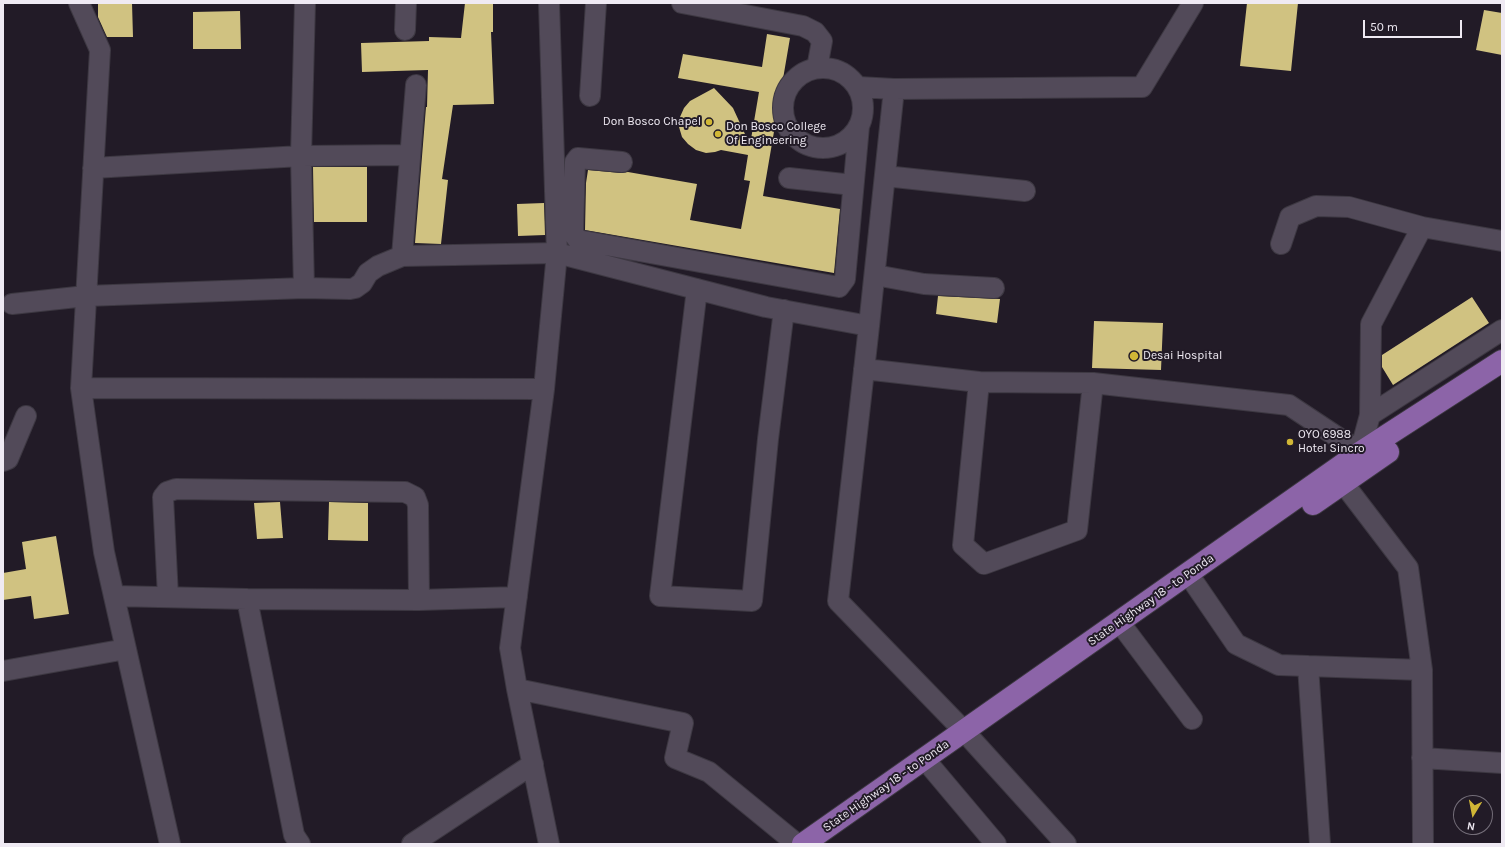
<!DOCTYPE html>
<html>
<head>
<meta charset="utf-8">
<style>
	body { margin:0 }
	#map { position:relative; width:1505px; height:847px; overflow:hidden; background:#221b27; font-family:Karla,sans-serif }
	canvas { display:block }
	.frame { position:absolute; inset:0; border:4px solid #efeaf3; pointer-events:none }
	.north { position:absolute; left:1453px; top:795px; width:40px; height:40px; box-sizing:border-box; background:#221b27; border:1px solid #746e79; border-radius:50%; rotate:190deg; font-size:11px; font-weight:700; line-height:16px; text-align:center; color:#efeaf3 }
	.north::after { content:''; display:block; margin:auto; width:14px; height:18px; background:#d1b736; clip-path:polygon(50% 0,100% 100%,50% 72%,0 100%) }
	.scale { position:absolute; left:1363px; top:20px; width:99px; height:18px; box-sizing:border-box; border:2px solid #efeaf3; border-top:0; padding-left:5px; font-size:12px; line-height:14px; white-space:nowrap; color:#efeaf3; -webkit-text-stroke:3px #221b27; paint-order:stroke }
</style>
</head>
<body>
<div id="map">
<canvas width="1505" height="847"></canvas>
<div class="frame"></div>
<div class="north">N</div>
<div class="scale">50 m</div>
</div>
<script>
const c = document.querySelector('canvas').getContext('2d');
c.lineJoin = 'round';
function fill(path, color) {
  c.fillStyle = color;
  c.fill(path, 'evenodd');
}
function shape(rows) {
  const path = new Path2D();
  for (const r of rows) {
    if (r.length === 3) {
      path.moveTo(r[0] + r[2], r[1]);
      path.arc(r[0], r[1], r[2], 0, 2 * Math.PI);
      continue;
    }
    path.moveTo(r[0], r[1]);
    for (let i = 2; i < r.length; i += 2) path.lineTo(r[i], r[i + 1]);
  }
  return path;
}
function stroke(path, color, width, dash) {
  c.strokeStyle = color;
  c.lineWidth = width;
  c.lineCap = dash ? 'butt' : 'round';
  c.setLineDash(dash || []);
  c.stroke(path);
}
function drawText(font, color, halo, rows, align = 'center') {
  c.font = font + ' Karla,sans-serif';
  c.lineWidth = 4;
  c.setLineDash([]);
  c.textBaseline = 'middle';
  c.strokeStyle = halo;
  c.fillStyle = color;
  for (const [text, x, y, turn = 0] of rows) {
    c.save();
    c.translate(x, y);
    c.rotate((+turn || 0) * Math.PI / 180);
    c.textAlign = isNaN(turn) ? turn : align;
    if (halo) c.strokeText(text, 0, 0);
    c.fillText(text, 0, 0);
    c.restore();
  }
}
fill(shape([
	[98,3,132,3,133,37,107,37,98,17],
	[465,3,493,3,493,32,491,32,494,104,453,105,442,179,448,180,441,244,415,243,426,107,427,107,428,70,362,72,361,43,429,41,429,37,461,38],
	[1247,3,1298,3,1291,71,1240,66],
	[1484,10,1502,13,1502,55,1476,50],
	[240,11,241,49,193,49,193,12],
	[767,34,790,38,763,196,840,209,834,273,585,230,586,183,588,170,621,173,628,172,697,184,690,220,741,229,750,181,744,180,748,155,721,150,715,152,706,153,696,150,688,144,682,137,679,127,680,117,684,108,690,101,714,88,733,108,750,145,759,92,678,78,683,54,762,67],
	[313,167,367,167,367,222,314,222],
	[544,203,545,235,518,236,517,204],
	[938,296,1000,299,997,323,936,314],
	[1472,297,1489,323,1393,385,1382,367,1382,355],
	[1094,321,1163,323,1161,370,1092,368],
	[280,502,283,538,257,539,254,503],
	[329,502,368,503,368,541,328,540],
	[56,536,69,614,34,619,31,596,3,600,3,573,26,569,22,542]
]), '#d0c281');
const minor = shape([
	[79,3,100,50,81,388,544,389,510,648,517,689,683,723,675,758,709,772,797,844],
	[549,3,557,253,766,307,869,326,894,89,1142,87,1193,3],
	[682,3,803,26,815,32,822,41,817,68],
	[405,30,406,3],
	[823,108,40],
	[416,85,402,256,557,253,544,389],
	[858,87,894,89],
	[590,96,596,3],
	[622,162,578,158,575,162,573,233,578,240,839,287,845,279,859,126],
	[93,168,301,156,409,155],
	[885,176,1025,191],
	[789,178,853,185],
	[1281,244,1290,217,1316,206,1349,207,1422,227],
	[875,275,924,284,994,288],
	[304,288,350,289,355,288,362,283,368,273,378,266,402,256],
	[697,289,660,596,752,601,768,439,784,310],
	[12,304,86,296,304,288,301,156,305,3],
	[869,326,838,601,964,731],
	[864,369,979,382,963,545,984,564,1077,530,1093,383,1289,405,1360,452,1369,464],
	[979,382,1093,383],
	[81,388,104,552,170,844],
	[1370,415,1502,330],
	[1360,452,1370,415,1371,324,1422,227,1502,241],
	[3,461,8,459,26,416],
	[1334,471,1408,568,1422,670],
	[1195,584,1236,644,1279,665,1422,670,1423,844],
	[114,596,247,599,294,835,300,844],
	[168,597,163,497,167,492,176,489,405,492,415,497,418,505,419,600],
	[247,599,419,600,517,597],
	[1126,631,1192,719],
	[1308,666,1320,844],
	[3,671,126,649],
	[517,689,549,844],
	[972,740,1066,844],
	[1422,758,1502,763],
	[932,768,996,844],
	[412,844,533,764]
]);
const major = shape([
	[1313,504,1388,452],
	[803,844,1355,456,1502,361]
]);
stroke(minor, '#3d3842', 22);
stroke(major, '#3d3842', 24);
stroke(minor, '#524a59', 20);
stroke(major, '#8c64a8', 22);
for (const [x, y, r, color] of [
	[709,122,4,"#d1b736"],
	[718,134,4,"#d1b736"],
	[1134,356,5,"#d1b736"],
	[1290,442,4,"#d1b736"]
]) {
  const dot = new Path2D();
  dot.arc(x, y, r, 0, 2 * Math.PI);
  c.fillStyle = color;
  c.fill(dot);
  stroke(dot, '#221b27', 1.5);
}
drawText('12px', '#efeaf3', '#221b27', [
	["Don Bosco Chapel",701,122,"right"],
	["Don Bosco College",726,127],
	["Of Engineering",726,141],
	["Desai Hospital",1143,356],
	["OYO 6988",1298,435],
	["Hotel Sincro",1298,449]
], 'left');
drawText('12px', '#efeaf3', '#221b27', [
	["State Highway 18 - to Ponda",1151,600,-35],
	["State Highway 18 - to Ponda",886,786,-35]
]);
</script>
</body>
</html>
